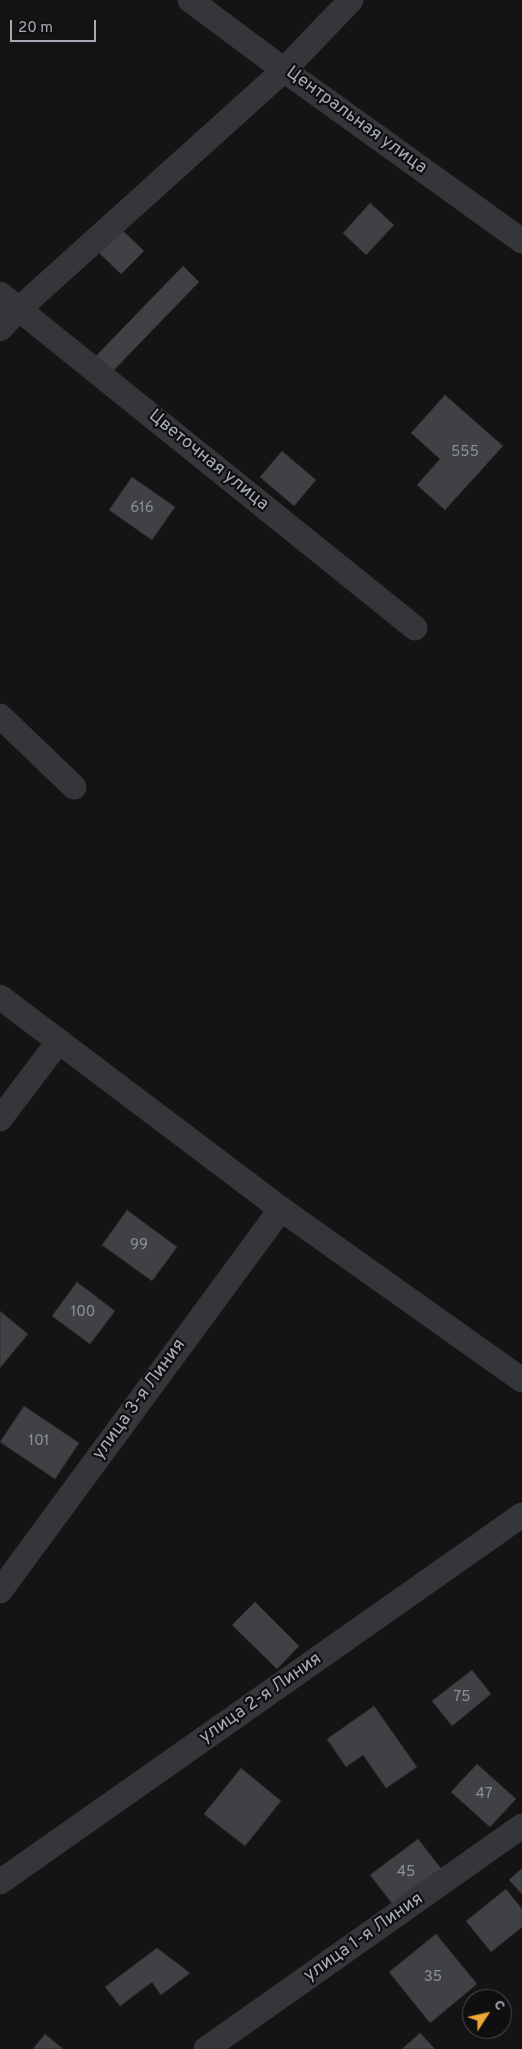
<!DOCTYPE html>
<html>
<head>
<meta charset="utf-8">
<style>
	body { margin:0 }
	#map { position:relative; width:522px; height:2049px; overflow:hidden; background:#141415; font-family:Overpass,sans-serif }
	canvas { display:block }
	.north { position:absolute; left:462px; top:1989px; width:50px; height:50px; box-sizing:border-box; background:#0f0f10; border:1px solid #4b4d52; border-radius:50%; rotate:55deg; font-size:14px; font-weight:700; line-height:20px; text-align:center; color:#a6abb6 }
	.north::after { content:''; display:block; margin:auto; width:18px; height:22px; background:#eea634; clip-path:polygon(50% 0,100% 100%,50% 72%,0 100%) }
	.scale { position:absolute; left:10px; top:20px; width:86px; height:22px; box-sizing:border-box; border:2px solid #a6abb6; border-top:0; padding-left:6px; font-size:15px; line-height:18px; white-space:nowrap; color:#a6abb6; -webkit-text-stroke:4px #0f0f10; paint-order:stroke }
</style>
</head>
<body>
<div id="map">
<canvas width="522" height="2049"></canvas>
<div class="north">С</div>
<div class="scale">20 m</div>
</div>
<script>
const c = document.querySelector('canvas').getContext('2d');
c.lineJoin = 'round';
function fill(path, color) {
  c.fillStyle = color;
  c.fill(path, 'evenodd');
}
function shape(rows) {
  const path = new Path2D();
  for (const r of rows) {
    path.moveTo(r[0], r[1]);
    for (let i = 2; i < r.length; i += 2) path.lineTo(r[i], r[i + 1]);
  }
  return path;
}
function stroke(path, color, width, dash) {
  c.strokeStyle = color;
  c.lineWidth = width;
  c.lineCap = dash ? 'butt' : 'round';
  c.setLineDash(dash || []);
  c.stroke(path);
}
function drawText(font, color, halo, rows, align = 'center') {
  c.font = font + ' Overpass,sans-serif';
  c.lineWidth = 4.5;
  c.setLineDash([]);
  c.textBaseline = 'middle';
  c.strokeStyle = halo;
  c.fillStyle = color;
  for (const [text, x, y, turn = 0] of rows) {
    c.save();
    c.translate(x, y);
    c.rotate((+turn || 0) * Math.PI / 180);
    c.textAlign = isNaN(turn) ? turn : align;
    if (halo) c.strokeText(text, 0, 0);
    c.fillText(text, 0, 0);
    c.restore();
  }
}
const building = shape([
	[370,203,394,225,366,255,343,233,370,203],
	[116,224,144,251,121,274,94,248,116,224],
	[183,266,199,282,111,373,95,357,183,266],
	[445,395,503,446,445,510,417,485,440,459,411,433,445,395],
	[282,451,316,480,294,506,260,477,282,451],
	[132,477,175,507,152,540,109,510,132,477],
	[127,1210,177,1247,152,1281,102,1245,127,1210],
	[77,1282,115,1311,90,1344,52,1316,77,1282],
	[0,1311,28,1334,0,1368,0,1311],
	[24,1406,79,1443,55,1479,0,1442,24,1406],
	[255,1602,299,1646,277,1669,232,1625,255,1602],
	[472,1670,491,1694,452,1726,432,1701,472,1670],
	[374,1706,417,1767,386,1788,363,1755,346,1767,327,1739,374,1706],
	[477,1764,516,1799,490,1827,451,1792,477,1764],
	[241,1768,281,1801,245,1846,204,1814,241,1768],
	[418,1839,443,1871,395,1907,370,1875,418,1839],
	[522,1868,522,1894,509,1880,522,1868],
	[506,1889,522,1909,522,1927,491,1952,466,1921,506,1889],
	[436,1934,477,1984,430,2023,389,1972,436,1934],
	[157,1948,190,1973,161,1995,152,1982,120,2006,105,1987,157,1948],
	[420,2033,435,2049,402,2049,420,2033],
	[45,2034,63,2049,33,2049,45,2034]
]);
fill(building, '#404145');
stroke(building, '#2e2e31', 1);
stroke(shape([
	[190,0,284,70,522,241],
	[0,294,415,628],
	[0,329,19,309,284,70,351,0],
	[0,716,74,787],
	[0,997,281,1209,522,1380],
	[0,1119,59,1041],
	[0,1591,281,1209],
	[0,1882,522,1515],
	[206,2049,522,1826]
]), '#35363a', 25);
drawText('15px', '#8c909a', null, [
	["555",465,453],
	["616",142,509],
	["99",139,1246],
	["100",83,1313],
	["101",39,1442],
	["75",462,1698],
	["47",484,1795],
	["45",406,1873],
	["35",433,1978]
]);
drawText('18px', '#a6abb6', '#0f0f10', [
	["Центральная улица",356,121,36],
	["Цветочная улица",208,461,39],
	["улица 3-я Линия",140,1400,-54],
	["улица 2-я Линия",261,1699,-35],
	["улица 1-я Линия",364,1938,-35]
]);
</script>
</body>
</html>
